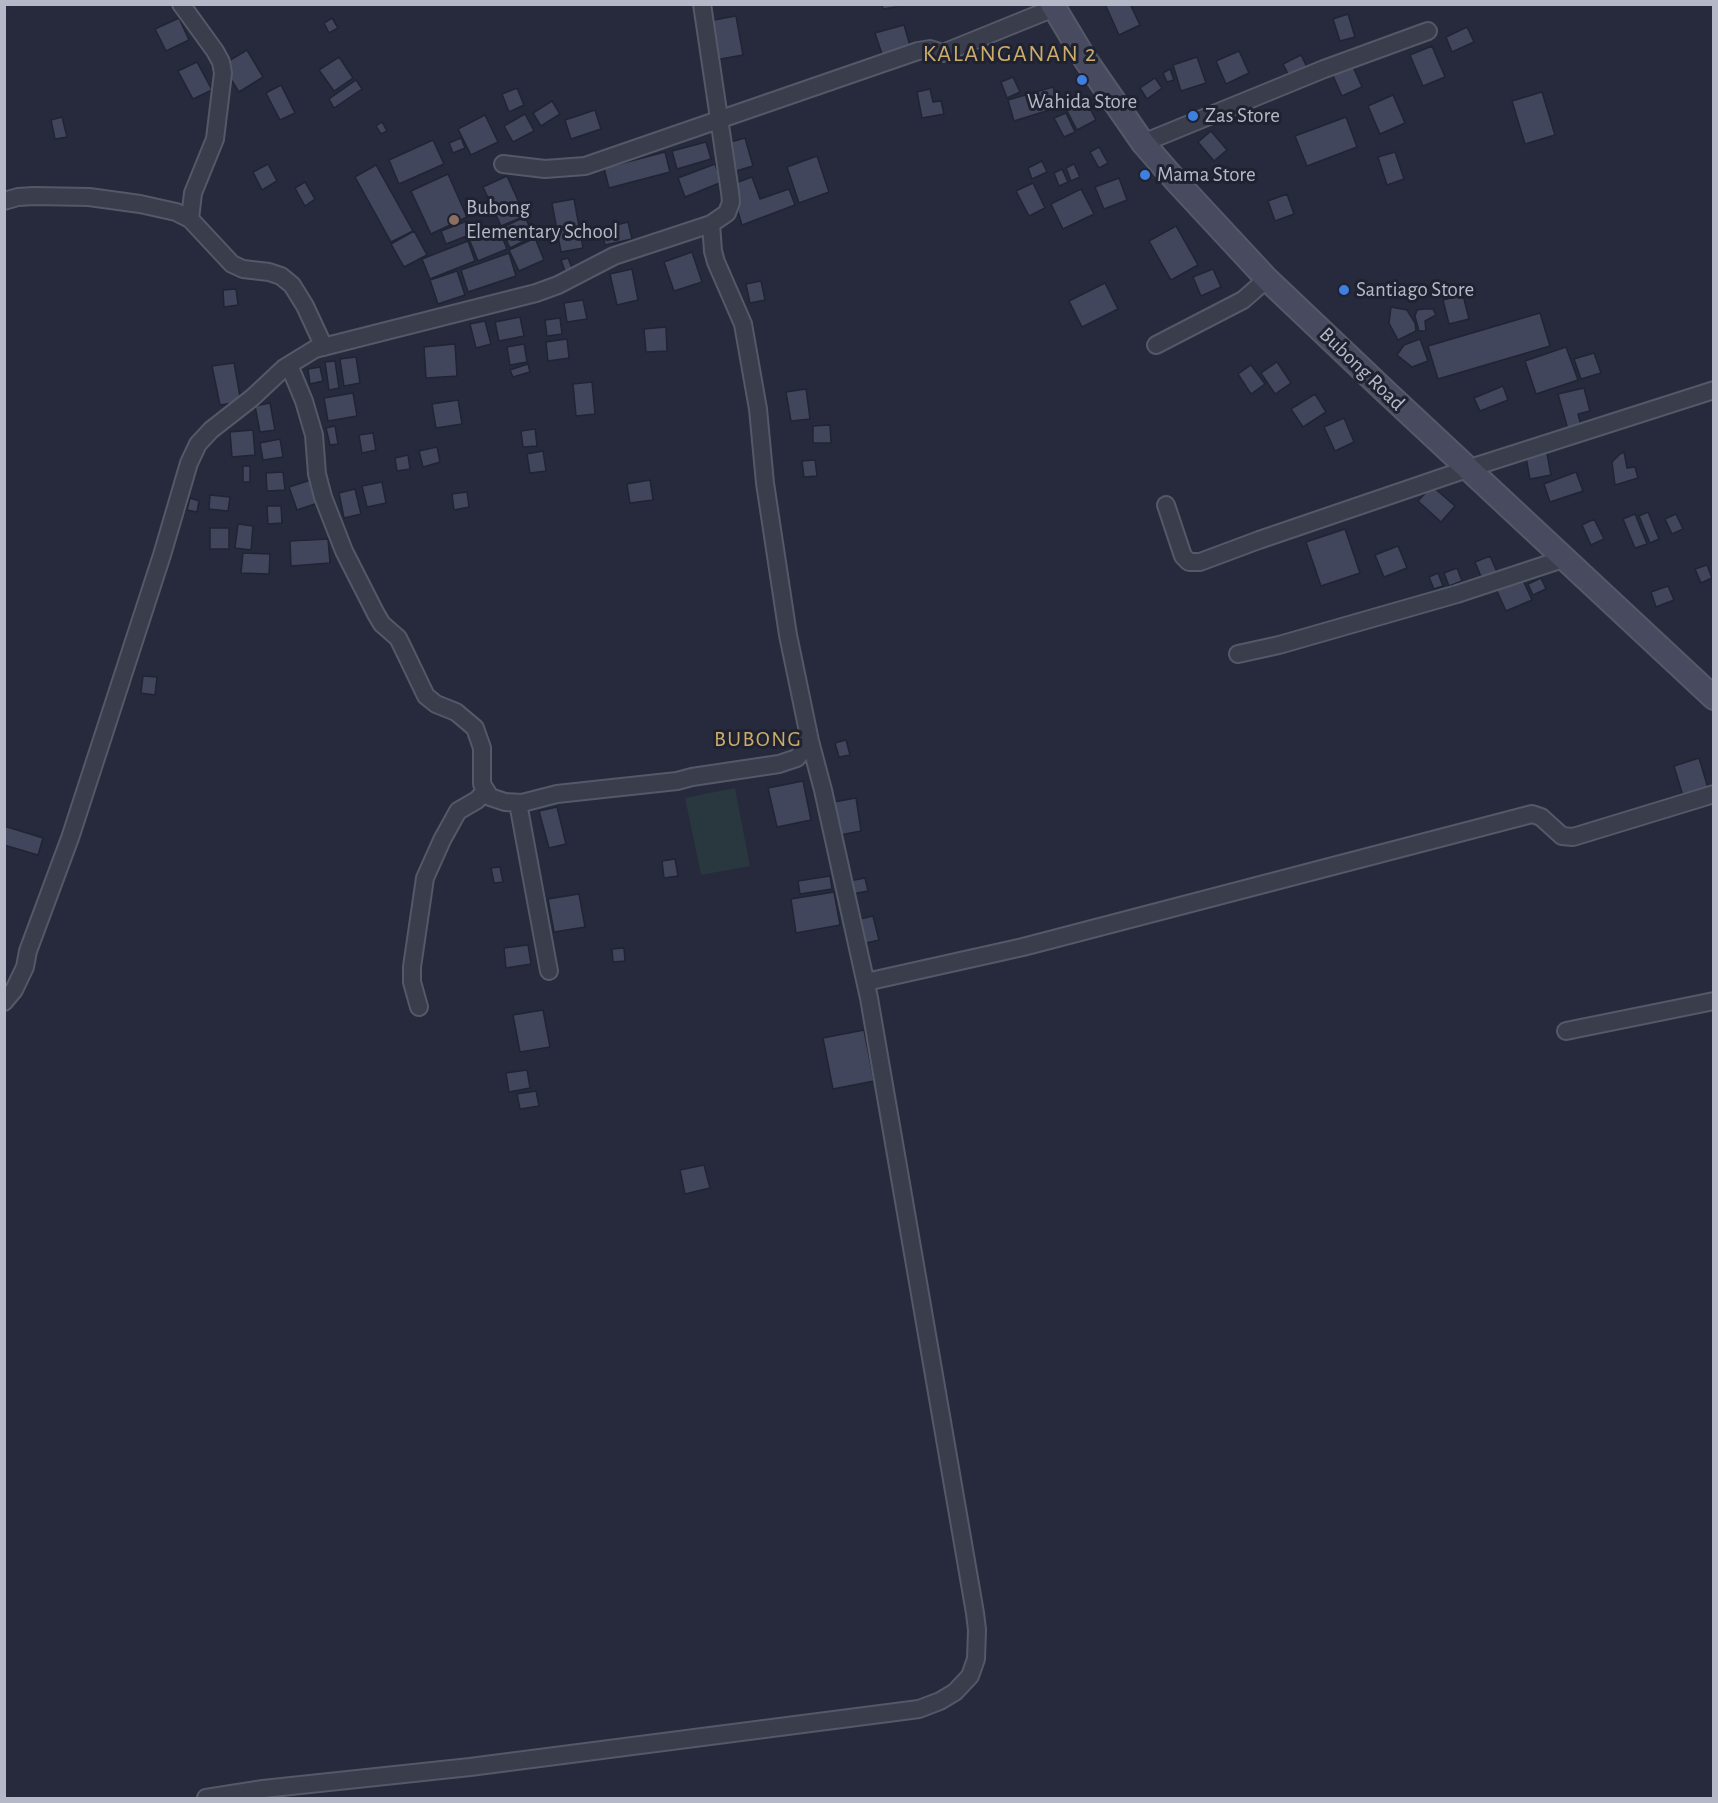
<!DOCTYPE html>
<html>
<head>
<meta charset="utf-8">
<style>
	body { margin:0 }
	#map { position:relative; width:1718px; height:1803px; overflow:hidden; background:#262a3c; font-family:"Alegreya Sans",sans-serif }
	canvas { display:block }
	.frame { position:absolute; inset:0; border:6px solid #b5b8c7; pointer-events:none }
</style>
</head>
<body>
<div id="map">
<canvas width="1718" height="1803"></canvas>
<div class="frame"></div>
</div>
<script>
const c = document.querySelector('canvas').getContext('2d');
c.lineJoin = 'round';
function fill(path, color) {
  c.fillStyle = color;
  c.fill(path, 'evenodd');
}
function shape(rows) {
  const path = new Path2D();
  for (const r of rows) {
    path.moveTo(r[0], r[1]);
    for (let i = 2; i < r.length; i += 2) path.lineTo(r[i], r[i + 1]);
  }
  return path;
}
function stroke(path, color, width, dash) {
  c.strokeStyle = color;
  c.lineWidth = width;
  c.lineCap = dash ? 'butt' : 'round';
  c.setLineDash(dash || []);
  c.stroke(path);
}
function drawText(font, color, halo, rows, align = 'center') {
  c.font = font + ' "Alegreya Sans",sans-serif';
  c.lineWidth = 6;
  c.setLineDash([]);
  c.textBaseline = 'middle';
  c.strokeStyle = halo;
  c.fillStyle = color;
  for (const [text, x, y, turn = 0] of rows) {
    c.save();
    c.translate(x, y);
    c.rotate((+turn || 0) * Math.PI / 180);
    c.textAlign = isNaN(turn) ? turn : align;
    if (halo) c.strokeText(text, 0, 0);
    c.fillText(text, 0, 0);
    c.restore();
  }
}
fill(shape([
	[735,788,750,866,701,875,685,798]
]), '#29373e');
const building = shape([
	[882,4,896,4,896,7,883,9,882,4],
	[1105,4,1130,4,1140,25,1119,35,1105,4],
	[1348,14,1355,37,1340,41,1333,19,1348,14],
	[736,16,743,55,715,60,708,21,736,16],
	[179,18,189,40,166,51,155,29,179,18],
	[332,18,338,28,329,33,324,23,332,18],
	[904,25,911,49,883,57,875,33,904,25],
	[1467,27,1474,42,1452,52,1446,37,1467,27],
	[1432,46,1445,77,1423,86,1410,55,1432,46],
	[247,50,263,77,239,92,222,65,247,50],
	[1239,51,1249,73,1226,84,1216,61,1239,51],
	[1301,55,1310,73,1292,82,1283,64,1301,55],
	[339,57,353,78,334,91,319,70,339,57],
	[1197,57,1206,83,1181,91,1173,65,1197,57],
	[1350,60,1362,87,1342,96,1330,69,1350,60],
	[197,62,212,90,193,99,178,71,197,62],
	[1170,69,1174,80,1167,82,1163,73,1170,69],
	[1013,77,1020,92,1007,98,1001,82,1013,77],
	[1155,78,1162,88,1147,99,1140,88,1155,78],
	[356,80,362,89,334,108,329,99,356,80],
	[281,85,295,113,280,120,266,93,281,85],
	[1053,87,1059,107,1014,121,1008,100,1053,87],
	[517,88,524,105,509,112,502,94,517,88],
	[930,89,933,102,941,101,944,114,922,118,917,92,930,89],
	[1542,92,1555,135,1525,144,1512,101,1542,92],
	[1393,95,1405,123,1380,134,1368,106,1393,95],
	[1085,99,1096,120,1077,130,1066,109,1085,99],
	[552,101,560,114,541,126,533,113,552,101],
	[595,110,601,129,571,139,565,120,595,110],
	[1066,113,1075,132,1064,137,1054,118,1066,113],
	[525,114,534,131,513,142,504,126,525,114],
	[485,115,498,142,471,155,458,129,485,115],
	[62,117,67,137,55,139,51,120,62,117],
	[1346,117,1357,147,1307,166,1295,136,1346,117],
	[382,122,387,131,381,134,376,126,382,122],
	[1211,131,1227,150,1214,161,1198,142,1211,131],
	[461,138,465,148,453,153,449,143,461,138],
	[745,138,753,166,736,171,727,143,745,138],
	[433,140,444,164,399,184,389,160,433,140],
	[706,142,711,159,677,169,672,151,706,142],
	[1099,147,1108,163,1099,168,1090,152,1099,147],
	[665,152,670,172,609,188,604,168,665,152],
	[1395,152,1404,179,1387,185,1378,157,1395,152],
	[817,156,829,192,799,203,787,167,817,156],
	[1042,161,1047,172,1032,179,1028,168,1042,161],
	[268,164,277,181,262,190,253,172,268,164],
	[715,164,722,182,685,197,678,178,715,164],
	[1074,164,1080,177,1071,181,1066,168,1074,164],
	[376,165,413,231,391,242,355,177,376,165],
	[1062,169,1068,182,1059,186,1054,173,1062,169],
	[448,174,467,217,431,234,411,191,448,174],
	[507,176,525,216,501,226,483,187,507,176],
	[752,177,760,199,789,189,795,205,742,225,730,185,752,177],
	[1119,178,1127,200,1104,209,1095,187,1119,178],
	[305,182,315,199,305,206,295,188,305,182],
	[1033,183,1045,208,1029,216,1016,191,1033,183],
	[1081,189,1094,214,1063,229,1051,204,1081,189],
	[1287,194,1294,214,1275,221,1268,201,1287,194],
	[574,199,583,248,561,252,552,203,574,199],
	[525,217,534,236,510,248,501,228,525,217],
	[467,221,472,234,446,244,441,231,467,221],
	[628,222,632,239,605,245,601,229,628,222],
	[1176,226,1198,265,1171,280,1149,241,1176,226],
	[498,227,507,249,478,261,469,239,498,227],
	[414,231,427,255,404,267,391,244,414,231],
	[535,238,544,260,519,271,509,250,535,238],
	[468,241,475,261,430,279,422,259,468,241],
	[692,252,702,282,674,291,664,262,692,252],
	[509,253,516,276,468,292,461,270,509,253],
	[568,258,572,268,565,271,561,260,568,258],
	[632,269,638,300,617,305,610,274,632,269],
	[1213,269,1221,287,1201,296,1193,277,1213,269],
	[457,271,465,295,438,304,430,280,457,271],
	[761,281,765,300,750,303,746,284,761,281],
	[1105,283,1118,309,1082,327,1069,301,1105,283],
	[236,289,238,305,224,307,223,290,236,289],
	[1463,295,1469,319,1449,324,1443,300,1463,295],
	[583,300,587,319,567,322,564,303,583,300],
	[1391,307,1407,310,1415,323,1416,331,1398,340,1389,323,1391,307],
	[1423,309,1433,309,1436,315,1425,321,1426,331,1419,331,1415,316,1417,310,1423,309],
	[1540,313,1550,346,1438,379,1428,346,1540,313],
	[520,317,524,336,499,341,495,322,520,317],
	[560,318,562,334,547,336,545,320,560,318],
	[485,321,491,344,476,348,470,324,485,321],
	[666,327,667,351,646,352,644,329,666,327],
	[567,339,569,358,548,361,546,342,567,339],
	[1420,339,1428,361,1412,367,1397,355,1404,345,1420,339],
	[455,344,457,376,426,378,424,347,455,344],
	[524,344,527,362,510,365,507,347,524,344],
	[1566,347,1578,380,1536,394,1525,361,1566,347],
	[1594,353,1601,373,1581,379,1574,359,1594,353],
	[356,357,360,383,344,386,340,359,356,357],
	[335,361,339,388,329,390,325,362,335,361],
	[1277,362,1291,383,1275,394,1261,373,1277,362],
	[234,363,241,402,220,405,212,366,234,363],
	[528,364,530,372,513,377,510,370,528,364],
	[1251,365,1265,384,1251,394,1238,374,1251,365],
	[320,367,323,381,310,384,308,369,320,367],
	[592,382,595,414,576,416,573,384,592,382],
	[1503,386,1508,400,1480,411,1474,398,1503,386],
	[1584,388,1590,411,1578,414,1582,429,1569,433,1558,394,1584,388],
	[806,389,810,419,791,421,786,392,806,389],
	[353,393,357,416,328,421,324,398,353,393],
	[1315,394,1326,412,1303,427,1291,409,1315,394],
	[458,400,462,424,436,428,432,404,458,400],
	[270,403,275,430,260,432,255,406,270,403],
	[1344,418,1354,442,1335,451,1324,427,1344,418],
	[830,425,831,443,813,443,813,426,830,425],
	[335,426,338,444,330,445,326,428,335,426],
	[535,429,537,446,523,447,521,431,535,429],
	[253,430,255,455,232,457,230,432,253,430],
	[373,433,376,450,362,453,359,435,373,433],
	[280,439,283,457,263,460,260,443,280,439],
	[437,447,440,462,423,467,419,451,437,447],
	[1546,448,1551,475,1530,479,1525,452,1546,448],
	[543,451,546,471,530,473,527,454,543,451],
	[1624,452,1627,468,1635,467,1638,478,1615,485,1612,462,1620,454,1624,452],
	[408,455,410,469,397,471,395,458,408,455],
	[815,460,817,476,804,477,802,461,815,460],
	[243,466,250,466,250,482,243,482,243,466],
	[283,472,285,490,267,491,266,473,283,472],
	[1576,472,1583,491,1550,502,1544,484,1576,472],
	[311,480,318,503,297,510,289,487,311,480],
	[650,480,653,500,630,503,627,484,650,480],
	[382,482,386,503,367,507,362,486,382,482],
	[1432,486,1455,506,1441,522,1418,501,1432,486],
	[355,489,361,514,344,518,339,493,355,489],
	[467,492,469,507,454,510,452,494,467,492],
	[210,495,230,497,228,511,209,509,210,495],
	[190,498,199,501,197,512,187,510,190,498],
	[267,506,281,506,282,523,268,524,267,506],
	[1648,512,1659,539,1650,543,1639,516,1648,512],
	[1635,514,1647,544,1635,548,1623,519,1635,514],
	[1676,514,1683,529,1672,534,1665,519,1676,514],
	[1594,519,1604,539,1591,545,1582,525,1594,519],
	[238,524,253,526,251,550,235,548,238,524],
	[210,528,229,528,229,549,210,549,210,528],
	[1345,529,1360,573,1321,586,1306,542,1345,529],
	[328,539,330,563,291,566,290,541,328,539],
	[1398,546,1407,568,1384,577,1375,555,1398,546],
	[243,553,270,554,269,574,241,573,243,553],
	[1490,556,1497,572,1482,579,1475,562,1490,556],
	[1707,565,1712,578,1701,583,1695,569,1707,565],
	[1457,568,1462,581,1449,586,1444,573,1457,568],
	[1438,573,1443,586,1434,589,1429,577,1438,573],
	[1522,578,1532,600,1506,611,1496,589,1522,578],
	[1541,578,1546,589,1533,595,1528,584,1541,578],
	[1668,586,1674,600,1656,607,1651,592,1668,586],
	[143,676,157,677,155,695,141,693,143,676],
	[846,740,850,755,839,757,835,743,846,740],
	[1699,758,1708,788,1683,796,1674,766,1699,758],
	[803,781,811,820,777,827,768,788,803,781],
	[856,798,861,831,840,835,834,802,856,798],
	[557,807,566,844,549,848,539,811,557,807],
	[4,826,43,838,38,855,4,845,4,826],
	[675,859,678,876,664,878,662,861,675,859],
	[500,867,503,882,494,883,491,868,500,867],
	[830,876,832,889,800,894,798,881,830,876],
	[865,878,868,891,852,894,849,881,865,878],
	[834,892,840,925,796,933,791,899,834,892],
	[579,894,585,927,554,932,548,899,579,894],
	[873,916,879,940,862,944,856,920,873,916],
	[528,945,531,964,506,968,504,948,528,945],
	[624,948,625,961,613,962,612,949,624,948],
	[543,1010,550,1047,520,1052,513,1015,543,1010],
	[864,1030,874,1081,833,1089,823,1038,864,1030],
	[527,1070,530,1088,509,1092,506,1073,527,1070],
	[536,1091,539,1106,520,1109,517,1094,536,1091],
	[704,1165,710,1188,685,1194,680,1170,704,1165]
]);
fill(building, '#42465c');
stroke(building, '#202433', 1.5);
const minor = shape([
	[181,4,215,51,221,62,223,73,215,139,193,193,190,219],
	[1143,143,1324,69,1428,31],
	[503,164,545,169,585,166,918,51,930,49,943,53,953,49,1054,8],
	[4,201,18,197,34,196,89,197,140,204,176,212,190,219,232,264,243,269,269,272,281,276,292,285,305,306,324,347],
	[1156,345,1243,300,1267,279],
	[289,365,304,401,314,435,317,474,323,497,344,551,376,614,382,624,398,638,402,646,426,696,436,704,456,712,475,728,482,748,482,784,490,797,505,802,522,803,557,794,677,781,692,777,779,764,797,758,810,741],
	[1166,505,1183,556,1189,562,1200,562,1259,540,1467,469,1714,390],
	[1238,654,1279,645,1457,594,1563,559],
	[518,803,549,971],
	[866,982,1023,947,1532,814,1541,817,1562,836,1573,837,1714,794],
	[4,1002,14,990,25,967,28,951,70,838,162,555,189,463,198,444,211,430,252,398,284,368,315,349,536,293,558,285,614,256,711,224,727,213,731,202,730,192,702,4],
	[419,1007,412,982,412,967,425,878,442,840,458,811,477,800,485,791],
	[1566,1031,1714,1001],
	[206,1798,263,1789,470,1767,919,1709,940,1701,955,1692,970,1676,976,1659,977,1630,975,1613,869,998,823,790,810,741,788,635,765,483,758,409,743,324,716,262,713,251,711,224]
]);
const secondary = shape([
	[1052,4,1085,59,1143,143,1177,182,1267,279,1385,391,1714,698]
]);
stroke(minor, '#545867', 20);
stroke(secondary, '#545867', 26);
stroke(minor, '#393d4c', 16);
stroke(secondary, '#484b5f', 22);
for (const [x, y, r, color] of [
	[1082,80,6,"#3f7fe0"],
	[1193,116,6,"#3f7fe0"],
	[1145,175,6,"#3f7fe0"],
	[454,220,6,"#8d6e63"],
	[1344,290,6,"#3f7fe0"]
]) {
  const dot = new Path2D();
  dot.arc(x, y, r, 0, 2 * Math.PI);
  c.fillStyle = color;
  c.fill(dot);
  stroke(dot, '#1e2231', 2);
}
drawText('21px', '#b5b8c7', '#1e2231', [
	["Wahida Store",1082,102,"center"],
	["Zas Store",1205,116],
	["Mama Store",1157,175],
	["Bubong",466,208],
	["Elementary School",466,232],
	["Santiago Store",1356,290]
], 'left');
drawText('21px', '#b5b8c7', '#1e2231', [
	["Bubong Road",1362,369,44]
]);
c.letterSpacing = '1.5px';
drawText('22px', '#cdad6b', '#1e2231', [
	["BUBONG",758,739]
]);
c.letterSpacing = '0px';
c.letterSpacing = '1.5px';
drawText('24px', '#cdad6b', '#1e2231', [
	["KALANGANAN 2",1010,54]
]);
c.letterSpacing = '0px';
</script>
</body>
</html>
